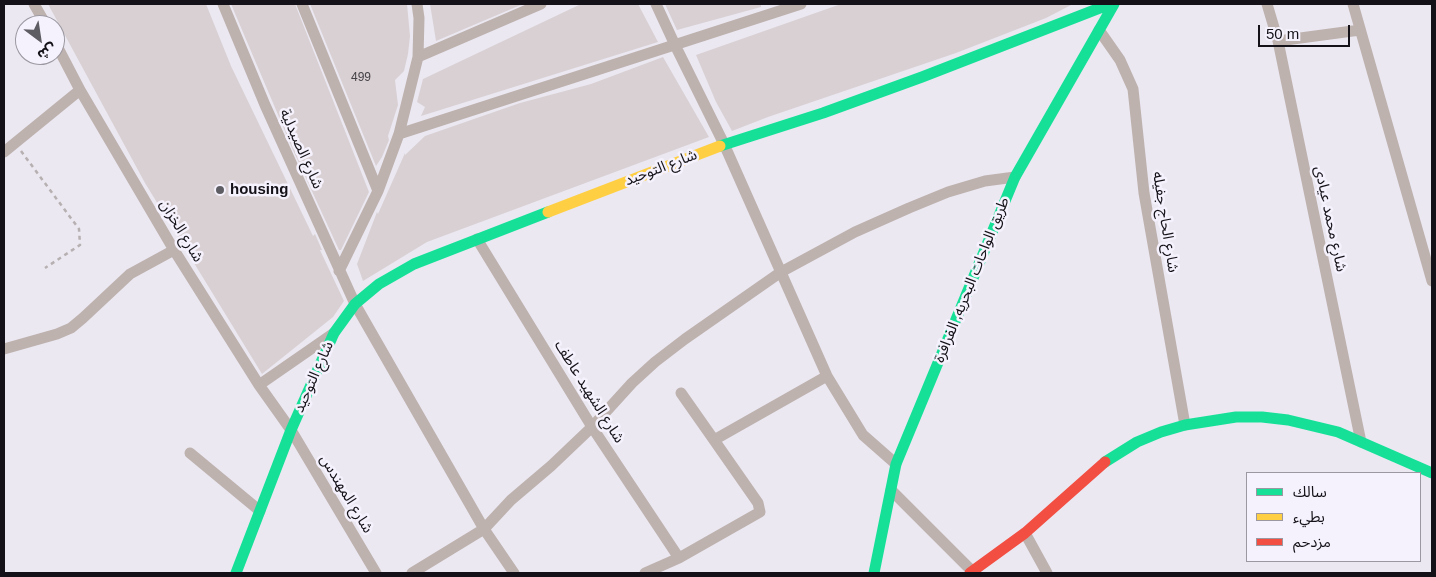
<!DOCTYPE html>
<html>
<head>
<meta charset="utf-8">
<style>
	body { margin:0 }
	#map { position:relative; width:1436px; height:577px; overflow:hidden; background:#ebe8f2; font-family:Helvetica,"Noto Sans Arabic",sans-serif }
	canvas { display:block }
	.frame { position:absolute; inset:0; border:5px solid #141218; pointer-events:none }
	.legend { position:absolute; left:1246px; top:472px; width:175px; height:90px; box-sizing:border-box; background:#f6f2fd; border:1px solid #9c98a1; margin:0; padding:6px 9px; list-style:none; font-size:15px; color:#141218 }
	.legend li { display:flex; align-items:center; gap:10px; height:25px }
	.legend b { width:25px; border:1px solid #9c98a1 }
	.north { position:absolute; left:15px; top:15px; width:50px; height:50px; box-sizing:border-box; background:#f6f2fd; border:1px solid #9c98a1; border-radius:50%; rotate:149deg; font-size:14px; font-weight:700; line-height:20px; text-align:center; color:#141218 }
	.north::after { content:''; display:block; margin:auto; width:18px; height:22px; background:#5f5d64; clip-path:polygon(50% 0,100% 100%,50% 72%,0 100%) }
	.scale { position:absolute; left:1258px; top:25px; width:92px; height:22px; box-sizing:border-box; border:2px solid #141218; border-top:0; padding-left:6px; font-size:15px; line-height:18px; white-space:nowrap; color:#141218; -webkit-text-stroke:4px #f6f2fd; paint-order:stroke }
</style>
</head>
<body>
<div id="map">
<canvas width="1436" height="577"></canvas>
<div class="frame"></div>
<ul class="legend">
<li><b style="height:6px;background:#16e098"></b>سالك</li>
<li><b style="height:6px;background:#ffcf43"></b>بطيء</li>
<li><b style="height:6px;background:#f24e42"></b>مزدحم</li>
</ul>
<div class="north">ش</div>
<div class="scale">50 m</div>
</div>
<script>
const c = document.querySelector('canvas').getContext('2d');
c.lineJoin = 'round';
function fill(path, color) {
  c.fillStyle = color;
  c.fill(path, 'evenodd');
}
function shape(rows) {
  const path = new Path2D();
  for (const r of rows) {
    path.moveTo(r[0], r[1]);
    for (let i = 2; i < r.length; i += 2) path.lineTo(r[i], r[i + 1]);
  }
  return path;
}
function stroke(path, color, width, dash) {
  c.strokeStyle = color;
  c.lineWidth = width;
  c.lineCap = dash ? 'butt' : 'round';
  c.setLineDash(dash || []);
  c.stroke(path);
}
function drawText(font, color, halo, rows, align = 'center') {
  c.font = font + ' Helvetica,"Noto Sans Arabic",sans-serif';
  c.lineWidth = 5;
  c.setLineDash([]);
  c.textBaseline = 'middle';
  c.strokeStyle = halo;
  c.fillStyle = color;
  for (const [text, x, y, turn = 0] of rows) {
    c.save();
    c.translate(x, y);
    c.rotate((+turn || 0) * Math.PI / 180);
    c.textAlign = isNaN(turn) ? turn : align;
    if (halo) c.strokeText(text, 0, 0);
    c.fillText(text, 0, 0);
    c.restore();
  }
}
fill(shape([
	[48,4,206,4,231,66,313,236,315,234,322,250,320,250,344,301,333,317,262,374,145,183],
	[231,4,295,4,369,192,341,250,339,250,293,150],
	[310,4,407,4,410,36,408,54,404,71,395,80,398,105,388,136,389,140,382,157,376,166],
	[430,4,523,4,436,41],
	[581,4,638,4,658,42,421,116,425,107,417,102,423,79],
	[665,4,761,4,761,7,677,30],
	[841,4,1073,4,1046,18,956,53,768,117,732,131,716,102,696,55],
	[663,57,709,137,427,242,363,281,357,264,377,212,378,214,405,153,405,155,425,136,520,103,591,84]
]), '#d9d0d3');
stroke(shape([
	[21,151,79,229,80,245,45,268]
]), '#b7b0b1', 2.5, [4, 4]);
stroke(shape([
	[34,4,46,25],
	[223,4,265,105,355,304,484,529,514,573],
	[302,4,378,191],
	[656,4,675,45,724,144,827,376,863,435,896,464],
	[1267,4,1278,41,1361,442],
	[1353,4,1432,281],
	[1099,30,1120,60,1133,89,1144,193,1185,425],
	[1278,41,1360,30],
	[55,42,80,90,174,250,259,385,291,430,376,573],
	[418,57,541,4],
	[399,134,801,4],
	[4,152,80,90],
	[477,239,592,427,679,558],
	[339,271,378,191,399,134,418,57,419,18,417,4],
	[4,349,57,334,71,328,83,318,130,274,174,250],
	[259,385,334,333],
	[681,393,714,440],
	[190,453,260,511],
	[891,490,972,571],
	[1025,533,1047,573],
	[412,573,484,529,511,500,551,466,592,427,632,383,655,362,685,339,781,272,855,232,909,208,948,192,985,181,1015,177],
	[645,573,679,558,760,512,758,503,714,440,827,376]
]), '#beb2af', 11);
stroke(shape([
	[720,146,823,113,922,77,1110,4],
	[1105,462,1137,442,1161,432,1185,425,1236,417,1262,417,1288,420,1338,432,1432,473],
	[236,573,291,430,334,333,355,304,379,284,414,264,548,212],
	[874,573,896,464,1015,177,1114,4]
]), '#16e098', 11);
stroke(shape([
	[548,212,720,146]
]), '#ffcf43', 11);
stroke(shape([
	[970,573,1025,533,1105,462]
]), '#f24e42', 11);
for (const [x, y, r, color] of [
	[220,190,5,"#5f5d64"]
]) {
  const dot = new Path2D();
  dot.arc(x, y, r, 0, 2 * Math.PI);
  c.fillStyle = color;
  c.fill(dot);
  stroke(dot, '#f6f2fd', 2);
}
drawText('12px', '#454247', null, [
	["499",361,78]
]);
drawText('15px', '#141218', '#f6f2fd', [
	["شارع الصيدلية",301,149,66],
	["شارع التوحيد",661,168,-21],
	["شارع محمد عيادى",1330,219,78],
	["شارع الحاج جفيله",1165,222,81],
	["شارع الخزان",181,231,59],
	["طريق الواحات البحريه, الفرافرة",972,280,-68],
	["شارع التوحيد",314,377,-66],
	["شارع الشهيد عاطف",589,392,58],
	["شارع المهندس",346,494,59]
]);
drawText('bold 15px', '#141218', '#f6f2fd', [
	["housing",230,190]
], 'left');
</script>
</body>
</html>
